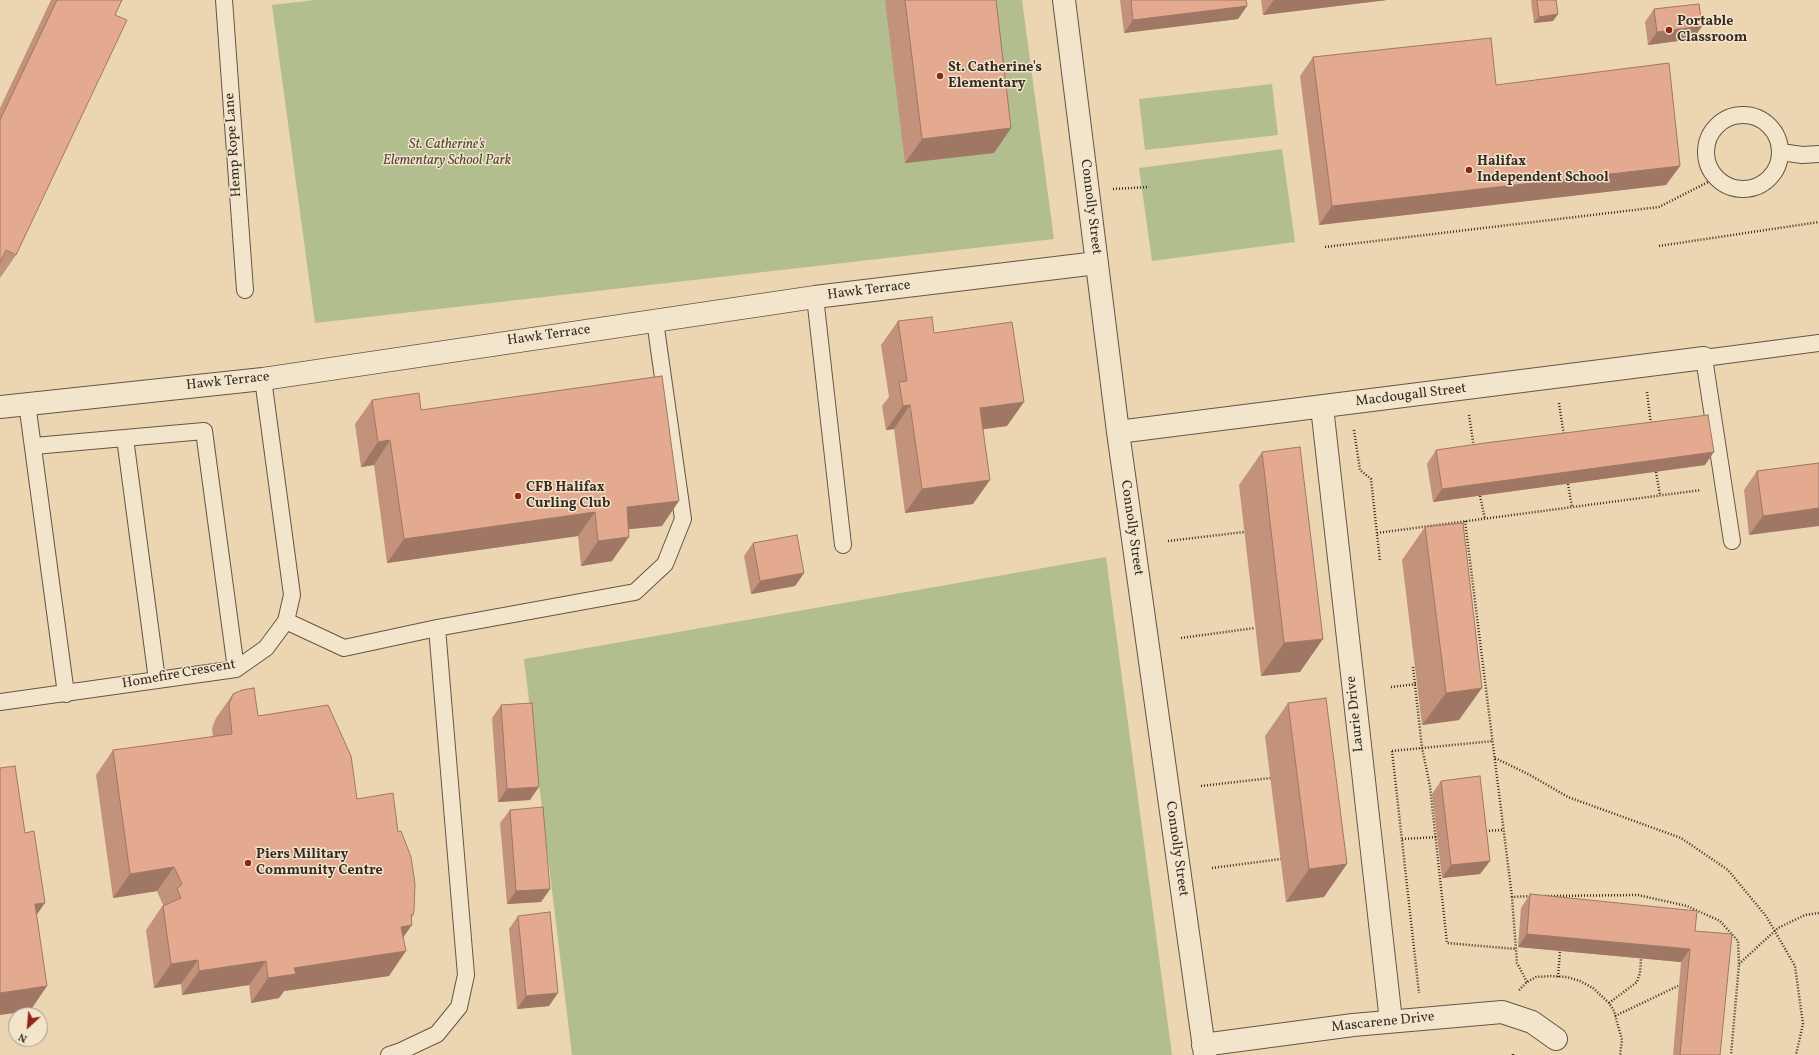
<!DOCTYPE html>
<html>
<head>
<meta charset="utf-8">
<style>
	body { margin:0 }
	#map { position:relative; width:1819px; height:1055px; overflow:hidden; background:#ecd5b1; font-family:Vollkorn,serif }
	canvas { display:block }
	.north { position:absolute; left:8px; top:1007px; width:40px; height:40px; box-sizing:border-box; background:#f3e4cc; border:1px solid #a79a89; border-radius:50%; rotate:206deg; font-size:11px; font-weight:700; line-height:16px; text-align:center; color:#362c24 }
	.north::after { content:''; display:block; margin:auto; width:14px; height:18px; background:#8f2418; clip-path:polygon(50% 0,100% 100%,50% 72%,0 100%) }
</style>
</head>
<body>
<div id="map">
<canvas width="1819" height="1055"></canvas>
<div class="north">N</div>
</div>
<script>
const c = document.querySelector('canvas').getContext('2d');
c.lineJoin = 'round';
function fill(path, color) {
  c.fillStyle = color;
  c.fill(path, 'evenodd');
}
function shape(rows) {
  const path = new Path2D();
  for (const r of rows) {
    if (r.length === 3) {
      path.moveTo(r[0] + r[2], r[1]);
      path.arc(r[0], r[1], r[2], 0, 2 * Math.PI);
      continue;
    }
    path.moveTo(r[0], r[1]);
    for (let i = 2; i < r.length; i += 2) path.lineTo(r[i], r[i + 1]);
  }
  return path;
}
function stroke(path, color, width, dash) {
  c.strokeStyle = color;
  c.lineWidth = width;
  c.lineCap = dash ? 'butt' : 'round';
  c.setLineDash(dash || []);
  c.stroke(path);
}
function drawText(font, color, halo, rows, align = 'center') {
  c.font = font + ' Vollkorn,serif';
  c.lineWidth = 3;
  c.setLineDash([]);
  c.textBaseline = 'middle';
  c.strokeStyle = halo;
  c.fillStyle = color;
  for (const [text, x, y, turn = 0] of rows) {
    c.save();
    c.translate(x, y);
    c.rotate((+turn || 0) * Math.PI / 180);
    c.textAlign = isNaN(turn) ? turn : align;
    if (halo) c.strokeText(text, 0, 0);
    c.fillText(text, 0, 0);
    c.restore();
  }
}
fill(shape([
	[315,0,1022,0,1054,239,315,323,272,5],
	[1272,84,1278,135,1145,150,1139,99],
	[1282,149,1295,242,1152,261,1139,168],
	[1106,557,1172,1055,572,1055,524,659]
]), '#b3be8f');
const service = shape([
	[224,0,245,290],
	[1743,152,37],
	[1781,152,1802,155,1819,154],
	[815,297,843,545],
	[27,403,66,694],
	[125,438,157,680],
	[34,446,204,431,236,669],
	[1732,541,1704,358,1819,343],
	[286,621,344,648,437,628,635,592,665,564,683,519,655,321],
	[0,702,236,669,266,648,286,621,292,595,263,379],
	[389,1055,401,1051,437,1034,459,1007,466,975,437,628]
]);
const minor = shape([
	[1064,0,1118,432,1205,1055],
	[0,407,263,379,815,297,1097,263],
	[1322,407,1391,1021],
	[1118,432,1704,358],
	[1203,1045,1353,1025,1502,1012,1532,1022,1556,1039]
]);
stroke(service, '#645647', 18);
stroke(minor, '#645647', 24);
stroke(shape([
	[1113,189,1149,187],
	[1659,246,1819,222],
	[1325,247,1659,207,1716,178],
	[1647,392,1651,425],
	[1559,403,1564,436],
	[1469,415,1474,448],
	[1354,430,1360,470,1371,479,1380,561],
	[1656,472,1660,495],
	[1568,484,1572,507],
	[1480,496,1485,519],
	[1465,521,1512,897],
	[1377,533,1701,490],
	[1168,541,1244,532],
	[1181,638,1255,628],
	[1413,667,1422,748,1430,786,1447,943,1516,949],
	[1391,687,1417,684],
	[1392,751,1419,993],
	[1392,751,1493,741],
	[1495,758,1530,775,1568,797,1681,838,1728,870,1766,916,1795,966,1803,1024,1796,1055],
	[1201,786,1271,778],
	[1483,831,1503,830],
	[1402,839,1437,837],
	[1212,868,1281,859],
	[1545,896,1638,895,1687,906,1720,921,1738,941,1739,964,1731,1055],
	[1739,964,1778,928,1805,915,1819,913],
	[1558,977,1560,951],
	[1527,982,1517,963,1512,897,1532,896],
	[1519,990,1527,982,1536,977,1551,976,1567,977,1580,981,1593,988,1609,1003,1614,1011,1622,1040,1620,1055],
	[1609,1003,1637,982,1640,973,1641,959],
	[1615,1016,1678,986],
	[1513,1054,1513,1055]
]), '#362c24', 2.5, [1, 2]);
stroke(service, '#f3e4cc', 16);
stroke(minor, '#f3e4cc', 22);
fill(shape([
	[51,0,122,0,115,15,16,255,0,278,0,108],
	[885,0,996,0,1011,128,994,153,905,163],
	[1120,0,1246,0,1247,6,1238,19,1124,33],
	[1261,0,1387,0,1263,15],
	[1532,0,1556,0,1558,14,1553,21,1534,23,1531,1],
	[1654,9,1702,26,1693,39,1648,45,1645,22],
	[1313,57,1496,85,1680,166,1666,185,1319,225,1300,76],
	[898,321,934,333,1007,426,983,429,973,504,905,513,894,429,886,430,882,406,889,397,881,345],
	[372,400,421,410,662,526,628,529,612,561,581,566,578,536,387,563,374,465,361,467,355,424],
	[1436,450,1705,465,1433,502,1427,464],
	[1262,452,1300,672,1261,676,1239,485],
	[1819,463,1749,535,1744,490,1757,471],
	[1425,527,1459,720,1422,725,1402,560],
	[753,543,804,573,795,586,751,594,744,556],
	[233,694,258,716,398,832,411,917,389,976,284,991,279,998,251,1003,249,985,182,995,181,984,154,988,146,930,163,905,157,891,113,898,96,775,113,750,213,737,212,728,216,718],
	[1288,703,1324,897,1286,902,1265,736],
	[501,705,530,800,498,802,492,718],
	[1441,781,1490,861,1480,874,1442,878,1432,794],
	[510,810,550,889,541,902,507,904,500,823],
	[1530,894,1695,931,1720,1055,1673,1055,1681,962,1518,947,1521,908],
	[518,916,549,1006,517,1009,509,929]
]), '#c3927b');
fill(shape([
	[1274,0,1387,0,1263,15],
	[1247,6,1238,19,1124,33,1133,20],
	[1558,14,1553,21,1534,23,1539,17],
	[1702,26,1693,39,1648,45,1657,32],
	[1011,128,994,153,905,163,922,139],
	[1680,166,1666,185,1319,225,1332,206],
	[1024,402,1007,426,963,432,980,408],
	[910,405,894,429,886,430,903,406],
	[390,440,374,465,361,467,378,442],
	[1714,452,1705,465,1433,502,1442,489],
	[990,480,973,504,905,513,922,489],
	[679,501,662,526,610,531,627,507],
	[1819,508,1819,526,1749,535,1763,516],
	[595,512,578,536,387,563,404,539],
	[629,537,612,561,581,566,598,541],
	[804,573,795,586,751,594,760,581],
	[1323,639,1300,672,1261,676,1284,643],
	[1482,688,1459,720,1422,725,1446,693],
	[539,787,530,800,498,802,507,789],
	[1490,861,1480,874,1442,878,1451,865],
	[1347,864,1324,897,1286,902,1309,869],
	[174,867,157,891,113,898,130,874],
	[550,889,541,902,507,904,516,891],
	[45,903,28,927,35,904],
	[411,915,413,915,405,926,412,925,395,949,401,927],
	[1527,934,1690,949,1681,962,1518,947],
	[406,951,389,976,284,991,279,998,251,1003,268,978,294,968],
	[198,960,181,984,154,988,171,964],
	[266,961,249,985,182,995,199,971],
	[47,986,30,1011,0,1015,0,993],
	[558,993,549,1006,517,1009,526,996]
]), '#9f7764');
const building = shape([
	[57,0,122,0,115,15,127,20,16,255,6,250,0,263,0,120,57,0],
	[905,0,996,0,1011,128,922,139,905,0],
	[1131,0,1246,0,1247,6,1133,20,1131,0],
	[1537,0,1556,0,1558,14,1539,17,1537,0],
	[1699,4,1702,26,1657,32,1654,9,1699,4],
	[1491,38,1496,85,1669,63,1680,166,1332,206,1313,57,1491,38],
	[932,317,934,333,1012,322,1024,402,980,408,990,480,922,489,910,405,903,406,899,382,907,381,898,321,932,317],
	[662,376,679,501,627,507,629,537,598,541,595,512,404,539,390,440,378,442,372,400,419,393,421,410,662,376],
	[1708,415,1714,452,1442,489,1436,450,1485,443,1708,415],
	[1300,447,1323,639,1284,643,1262,452,1300,447],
	[1819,463,1819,508,1763,516,1757,471,1819,463],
	[1463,523,1482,688,1446,693,1425,527,1463,523],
	[797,535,804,573,760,581,753,543,797,535],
	[254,688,258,716,328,705,351,756,357,799,393,793,398,832,401,831,411,857,415,884,414,911,413,915,411,915,412,925,401,927,406,951,294,968,296,974,268,978,266,961,199,971,198,960,171,964,163,906,181,898,177,889,182,884,174,867,130,874,113,750,232,734,229,704,233,694,242,690,254,688],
	[1326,698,1347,864,1309,869,1288,703,1326,698],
	[532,703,539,787,507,789,501,705,532,703],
	[15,766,25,833,34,831,45,903,35,904,47,986,0,993,0,768,15,766],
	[1480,776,1490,861,1451,865,1441,781,1480,776],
	[543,807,550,889,516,891,510,810,543,807],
	[1530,894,1697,911,1695,931,1732,934,1720,1055,1680,1055,1690,949,1527,934,1530,894],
	[550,912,558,993,526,996,518,916,550,912]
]);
fill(building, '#e3aa8f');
stroke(building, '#9f7764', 1);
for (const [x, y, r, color] of [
	[1669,30,4,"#8f2418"],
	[940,76,4,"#8f2418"],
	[1469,170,4,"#8f2418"],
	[518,496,4,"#8f2418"],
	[248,863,4,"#8f2418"]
]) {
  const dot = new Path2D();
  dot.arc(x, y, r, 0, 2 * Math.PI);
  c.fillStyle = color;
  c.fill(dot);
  stroke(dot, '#f3e4cc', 1.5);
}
drawText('bold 14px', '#362c24', '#f3e4cc', [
	["Portable",1677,22],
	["Classroom",1677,38],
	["St. Catherine's",948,68],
	["Elementary",948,84],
	["Halifax",1477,162],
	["Independent School",1477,178],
	["CFB Halifax",526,488],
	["Curling Club",526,504],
	["Piers Military",256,855],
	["Community Centre",256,871]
], 'left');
drawText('14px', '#362c24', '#f3e4cc', [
	["Hemp Rope Lane",234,145,-94],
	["Connolly Street",1090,207,83],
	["Hawk Terrace",869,291,-7],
	["Hawk Terrace",549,336,-8],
	["Hawk Terrace",228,382,-6],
	["Macdougall Street",1411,396,-7],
	["Connolly Street",1131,528,82],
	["Homefire Crescent",179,675,-10],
	["Laurie Drive",1356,714,-96],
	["Connolly Street",1176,849,82],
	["Mascarene Drive",1383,1023,-6]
]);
drawText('italic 14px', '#4f4939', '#f3e4cc', [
	["St. Catherine's",447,145],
	["Elementary School Park",447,161]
]);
</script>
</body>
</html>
